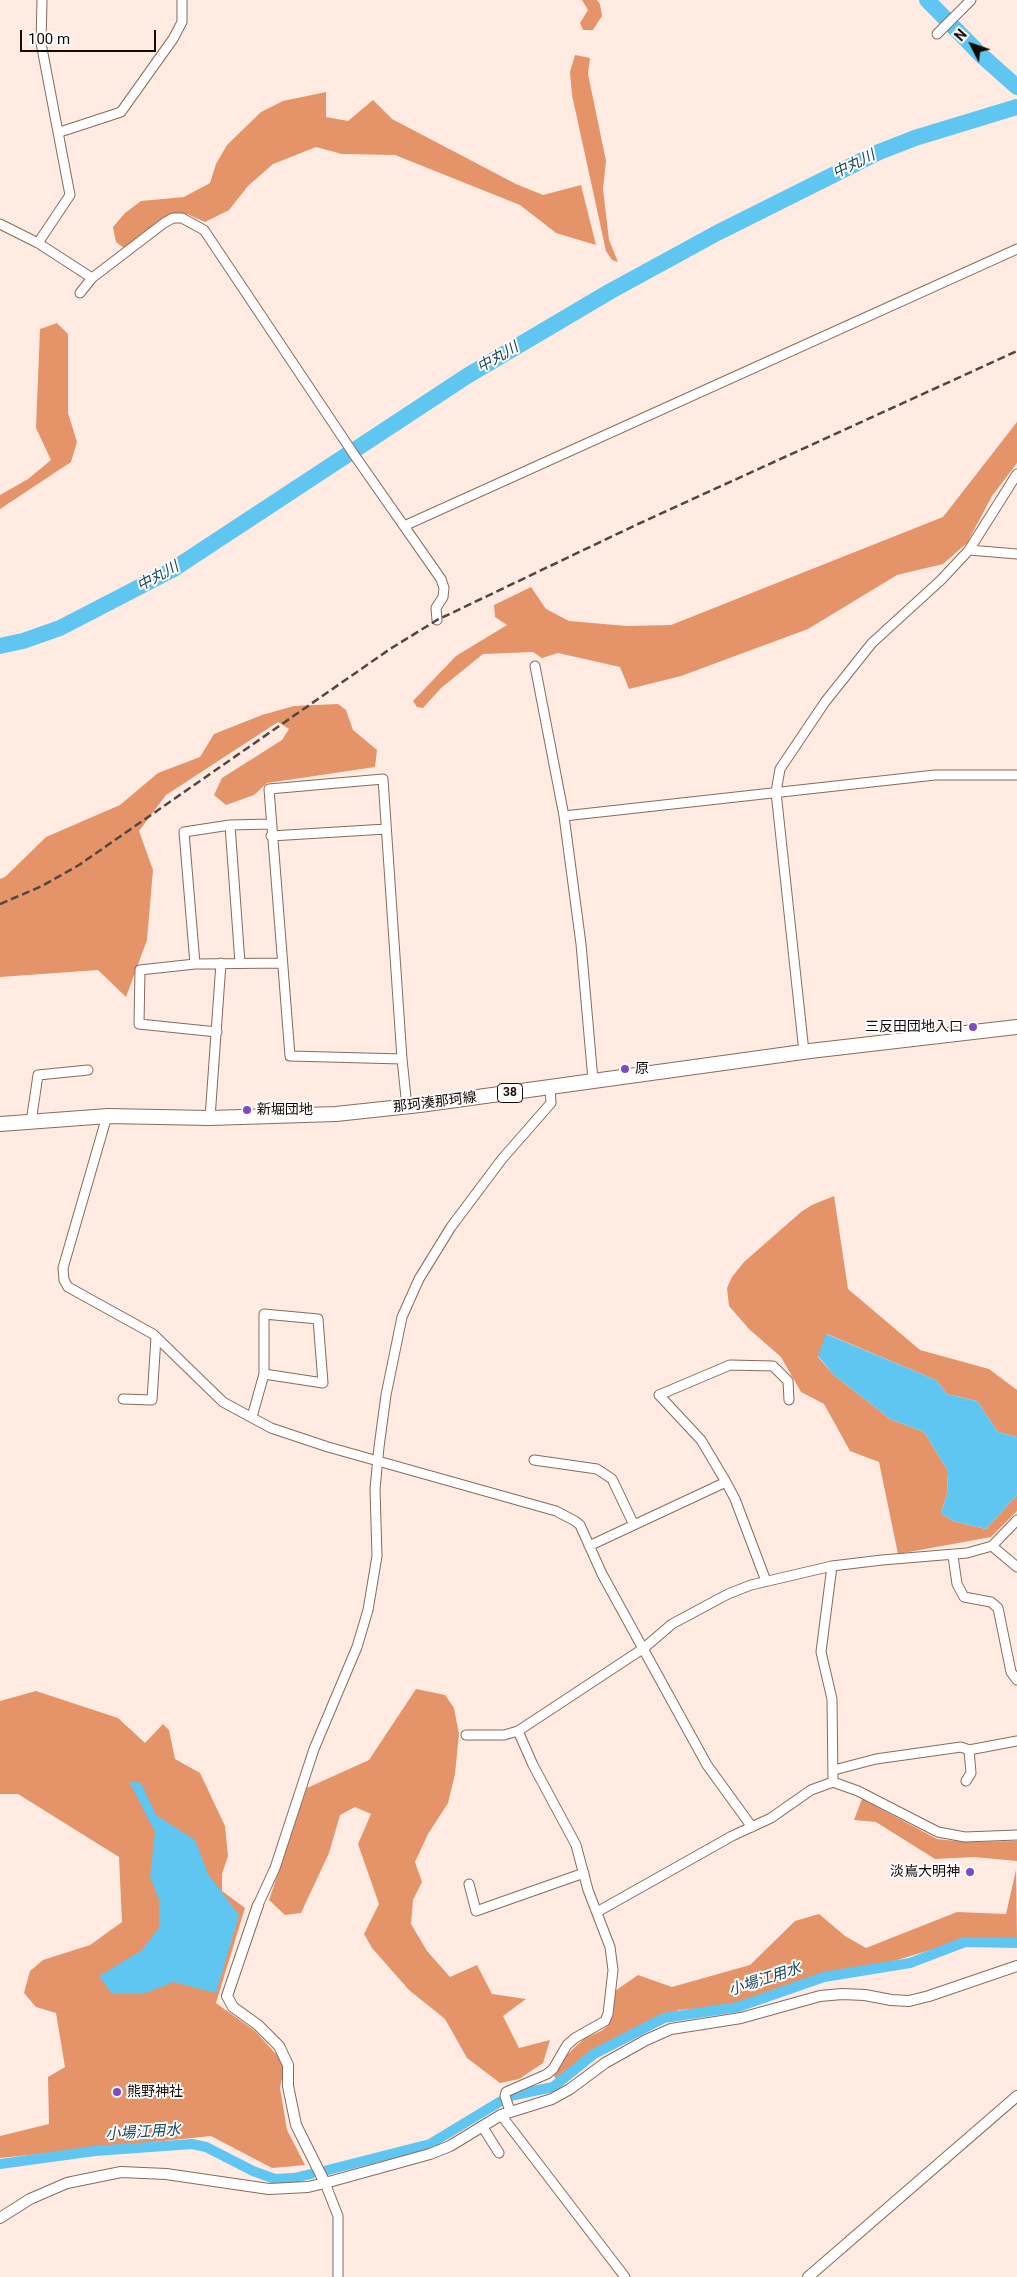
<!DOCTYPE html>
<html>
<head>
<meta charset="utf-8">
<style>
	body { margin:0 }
	#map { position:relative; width:1017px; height:2277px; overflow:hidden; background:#ffebe1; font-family:Roboto,sans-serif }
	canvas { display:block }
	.north { position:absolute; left:947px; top:20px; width:50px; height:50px; -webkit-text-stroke:4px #fdfdfd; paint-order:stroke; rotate:311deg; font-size:14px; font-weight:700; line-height:20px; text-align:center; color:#150b06 }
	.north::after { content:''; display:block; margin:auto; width:18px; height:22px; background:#150b06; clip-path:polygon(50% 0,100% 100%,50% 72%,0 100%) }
	.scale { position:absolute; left:20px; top:30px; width:136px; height:22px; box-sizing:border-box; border:2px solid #150b06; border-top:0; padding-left:6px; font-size:15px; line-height:18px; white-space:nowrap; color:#150b06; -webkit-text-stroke:4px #fdfdfd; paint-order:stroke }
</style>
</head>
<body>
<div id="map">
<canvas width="1017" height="2277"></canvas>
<div class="north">N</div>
<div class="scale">100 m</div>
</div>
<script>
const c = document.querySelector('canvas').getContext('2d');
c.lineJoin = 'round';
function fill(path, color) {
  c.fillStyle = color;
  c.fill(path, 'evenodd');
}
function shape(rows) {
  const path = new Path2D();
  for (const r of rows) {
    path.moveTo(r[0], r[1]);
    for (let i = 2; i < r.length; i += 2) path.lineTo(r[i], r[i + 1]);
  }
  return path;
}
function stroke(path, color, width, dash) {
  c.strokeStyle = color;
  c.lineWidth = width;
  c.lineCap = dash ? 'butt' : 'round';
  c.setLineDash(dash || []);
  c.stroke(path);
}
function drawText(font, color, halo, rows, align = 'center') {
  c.font = font + ' Roboto,"Noto Sans JP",sans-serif';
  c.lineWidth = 4;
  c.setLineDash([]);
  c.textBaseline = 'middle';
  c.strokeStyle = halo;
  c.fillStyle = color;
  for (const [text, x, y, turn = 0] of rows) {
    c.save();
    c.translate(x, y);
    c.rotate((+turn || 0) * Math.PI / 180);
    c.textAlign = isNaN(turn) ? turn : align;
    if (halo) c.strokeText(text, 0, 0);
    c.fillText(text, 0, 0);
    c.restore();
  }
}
fill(shape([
	[582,0,597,0,600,4,602,16,593,30,583,30,580,23,588,10],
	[575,55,590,58,588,74,606,161,603,189,609,240,618,262,612,260,606,251,572,95,570,72],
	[326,92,326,117,348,121,373,100,392,119,516,184,543,195,581,185,596,245,556,233,520,205,395,155,342,154,316,147,273,164,248,186,229,210,205,222,187,214,170,215,125,249,116,242,113,227,125,213,141,201,184,197,210,183,216,164,227,145,261,112,283,101],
	[57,323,68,334,68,413,77,442,71,462,0,509,0,495,28,479,51,460,36,428,40,329],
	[1017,422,1017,463,992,496,967,543,943,564,897,575,808,629,681,676,629,689,620,667,558,653,542,658,533,652,483,654,441,688,423,708,417,707,413,701,456,656,507,625,495,617,494,605,531,587,546,609,569,621,627,626,671,625,943,517],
	[338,704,346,710,353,730,377,750,375,767,267,783,254,795,226,805,214,795,222,778,282,740,289,729,278,722,166,795,139,831,153,870,147,940,126,997,98,970,0,977,0,879,5,877,46,837,120,805,158,773,200,757,214,734,262,715,294,706],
	[834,1196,848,1289,920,1350,989,1369,1017,1390,1017,1437,998,1432,977,1401,947,1394,936,1380,827,1334,818,1357,834,1375,890,1419,924,1432,948,1471,947,1494,941,1513,953,1521,986,1529,1017,1495,1017,1511,991,1537,898,1554,879,1462,850,1451,824,1404,801,1392,781,1357,749,1329,729,1306,727,1288,732,1277,744,1262,801,1212,812,1205],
	[416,1689,445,1695,454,1708,459,1734,455,1774,448,1803,428,1834,415,1862,422,1882,413,1900,411,1924,427,1951,450,1977,477,1965,492,1994,526,1999,503,2016,519,2048,550,2040,543,2063,519,2079,500,2083,467,2058,445,2019,409,1990,372,1948,364,1934,379,1904,358,1844,371,1814,355,1807,340,1815,329,1853,301,1913,285,1915,269,1900,307,1788,369,1760],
	[36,1691,118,1718,145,1743,163,1724,169,1730,175,1759,200,1773,225,1826,228,1856,222,1874,222,1891,245,1908,216,2003,255,2031,285,2064,280,2088,287,2130,305,2165,272,2168,211,2136,0,2158,0,2136,49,2124,48,2077,65,2067,56,2013,36,2007,24,1993,30,1971,43,1960,90,1945,122,1922,119,1857,18,1794,0,1794,0,1701],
	[862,1799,937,1839,966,1842,1017,1841,1017,1861,974,1857,935,1859,876,1822,854,1820],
	[1016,1870,1017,1939,967,1939,874,1967,823,1975,738,2005,679,2010,663,2016,588,2054,558,2082,554,2076,566,2056,576,2046,585,2038,601,2031,609,2025,613,2016,615,1991,638,1975,672,1987,750,1965,795,1921,819,1914,845,1936,866,1948,957,1912,1006,1914]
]), '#e59469');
fill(shape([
	[826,1334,936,1380,947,1394,977,1401,998,1432,1017,1437,1017,1495,986,1529,953,1521,941,1513,947,1494,948,1471,924,1432,890,1419,834,1375,818,1356],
	[129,1781,141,1783,156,1815,195,1840,208,1874,239,1915,216,1993,174,1982,143,1994,112,1994,99,1976,141,1951,159,1928,159,1899,150,1877,155,1832]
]), '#5fc6f2');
stroke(shape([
	[510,2096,553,2087,594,2054,664,2018,738,2007,824,1977,910,1963,965,1942,1017,1943],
	[0,2164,95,2151,192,2144,206,2147,253,2171,275,2179,294,2178,311,2174],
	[324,2171,430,2144,501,2101]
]), '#5fc6f2', 10);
stroke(shape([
	[927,0,981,55,1017,87],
	[0,646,23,641,60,628,172,570,467,376,609,292,717,233,879,152,915,138,1017,107]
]), '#5fc6f2', 16);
const minor = shape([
	[937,34,971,0],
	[60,132,121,112,173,39,182,22,182,0],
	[0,224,38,243,92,278],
	[38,243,70,195,41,43,42,0],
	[80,293,92,278,164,223,173,218,182,218,204,230,355,456,441,579,444,588,443,597,436,608,437,620],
	[404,526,1017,249],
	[969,550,1017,554],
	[535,666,564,816,581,944,593,1080],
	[564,816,935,775,1017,775],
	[230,825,240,963],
	[271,836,386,829],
	[195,964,184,832,230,825,270,824],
	[217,1032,139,1024,140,970,195,964,281,963],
	[804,1052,776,792,780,769,825,702,872,643,941,580,969,550,1017,474],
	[402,1059,290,1056,269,789,383,779,402,1059,407,1107],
	[107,1116,63,1268,64,1280,68,1287,153,1334,223,1402,271,1428,328,1447,556,1511,575,1521,580,1525,602,1574,707,1765,752,1827],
	[210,1118,221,963],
	[31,1122,38,1075,88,1070],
	[123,1399,152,1400,156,1337],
	[252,1417,264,1374,264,1314,318,1319,323,1383,264,1374],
	[534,1460,597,1469,612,1479,634,1525],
	[589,1546,726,1482],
	[992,1546,1017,1567],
	[953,1556,957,1584,964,1597,991,1602,998,1608,1011,1672,1017,1680],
	[832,1566,821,1652,832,1699,833,1782],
	[766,1581,735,1499,726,1482,701,1440,659,1395,730,1365,773,1366,788,1381,789,1400],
	[466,1735,504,1735,518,1731,644,1648,672,1624,728,1594,751,1585,832,1566,882,1560,967,1553,992,1546,1017,1520],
	[834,1770,876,1759,961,1747,969,1750,1017,1741],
	[966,1781,971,1773,969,1750],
	[469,1884,476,1911,584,1873],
	[258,1905,275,1868,314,1749,357,1647,368,1610,377,1556,375,1489,379,1447,386,1395,402,1317,419,1279,451,1227,502,1159,551,1103,550,1086],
	[597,1912,732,1836,771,1818,811,1790,833,1782,858,1791,938,1832,965,1837,1017,1835],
	[510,2111,505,2096,506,2092,547,2074,553,2069,567,2045,575,2038,605,2021,608,2014,613,1970,610,1947,588,1890,576,1845,533,1765,518,1731],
	[501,2115,625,2277],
	[482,2126,499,2153],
	[325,2183,338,2216,338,2277]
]);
const tertiary = shape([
	[258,1905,227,1996,233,2007,258,2025,279,2046,288,2065,288,2086,296,2125,325,2183],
	[0,2218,30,2199,67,2183,121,2172,166,2174,269,2189,308,2187,325,2183,430,2154,450,2146,501,2115,552,2099,570,2089,605,2063,646,2040,671,2029,741,2018,820,1996,842,1994,865,1995,891,2000,909,2001,929,1996,1017,1966],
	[808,2277,1017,2096]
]);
const primary = shape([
	[0,1124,108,1116,210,1118,336,1114,420,1105,810,1051,1017,1027]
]);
stroke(minor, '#886b5d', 11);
stroke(tertiary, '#886b5d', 12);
stroke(primary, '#886b5d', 16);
stroke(minor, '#fff', 9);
stroke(tertiary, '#fff', 10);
stroke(primary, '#fff', 14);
stroke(shape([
	[0,904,42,886,79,865,390,649,437,620,638,524,1017,351]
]), '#52463f', 2.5, [8, 4]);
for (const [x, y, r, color] of [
	[973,1027,5,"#8149c0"],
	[625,1069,5,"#8149c0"],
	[247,1110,5,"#8149c0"],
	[970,1872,5,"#8149c0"],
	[117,2092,5,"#8149c0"]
]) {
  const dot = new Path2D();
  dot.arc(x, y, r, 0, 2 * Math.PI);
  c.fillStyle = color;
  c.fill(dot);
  stroke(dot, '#fdfdfd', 2);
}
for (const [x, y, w] of [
	[510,1093,25]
]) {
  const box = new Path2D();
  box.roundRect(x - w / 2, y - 9.5, w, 19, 4);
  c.fillStyle = '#fdfdfd';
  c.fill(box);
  stroke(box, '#150b06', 1);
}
drawText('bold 12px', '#150b06', null, [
	["38",510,1093]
]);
drawText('14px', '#150b06', '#fdfdfd', [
	["三反田団地入口",963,1027,"right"],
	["原",635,1069],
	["新堀団地",257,1110],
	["淡嶌大明神",960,1872,"right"],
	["熊野神社",127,2092]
], 'left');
drawText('14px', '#150b06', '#fdfdfd', [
	["那珂湊那珂線",435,1103,-7]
]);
drawText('italic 15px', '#1a4659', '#fdfdfd', [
	["中丸川",854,165,-26],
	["中丸川",498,358,-30],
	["中丸川",158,577,-29],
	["小場江用水",765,1980,-18],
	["小場江用水",143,2133,-4]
]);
</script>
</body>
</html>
